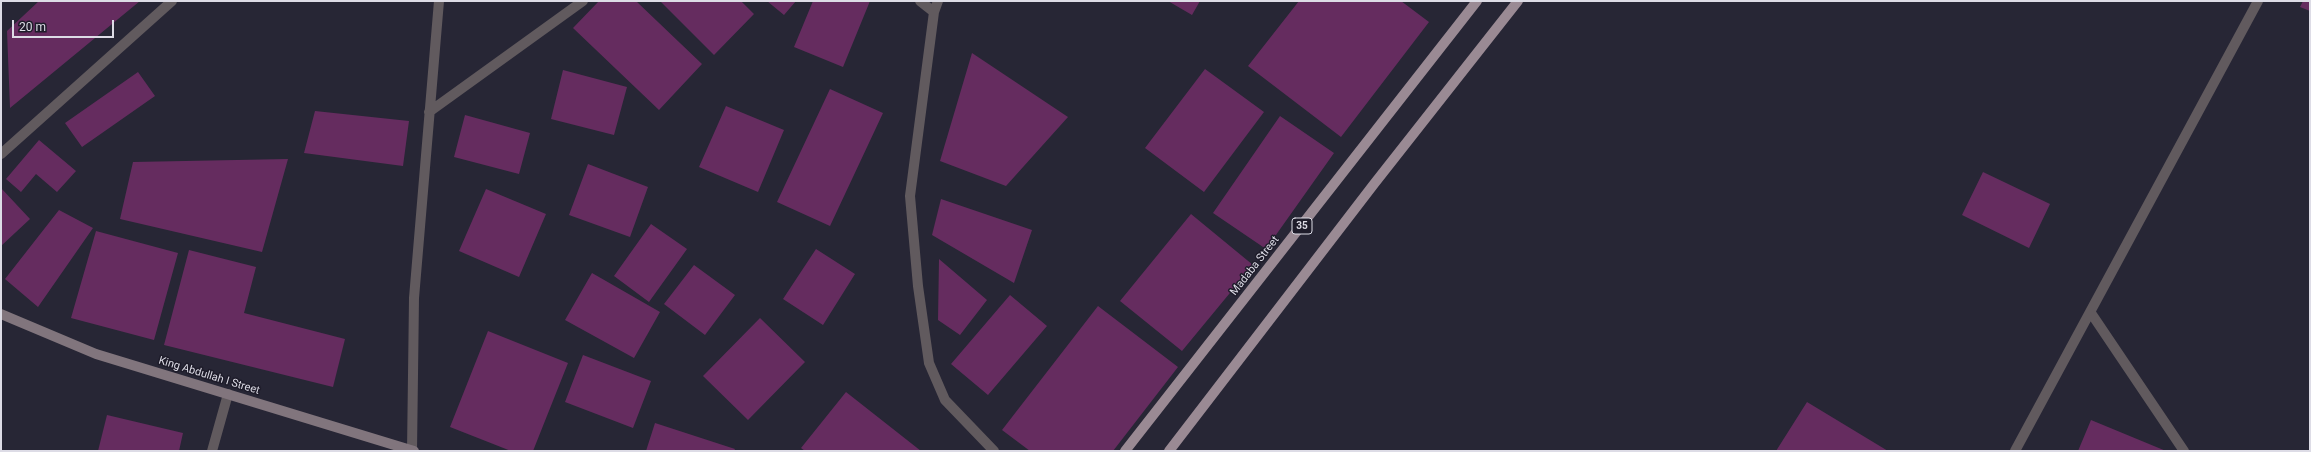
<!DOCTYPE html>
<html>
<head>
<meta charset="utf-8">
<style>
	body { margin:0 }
	#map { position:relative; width:2311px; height:452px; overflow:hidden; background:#272635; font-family:Roboto,sans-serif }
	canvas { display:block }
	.frame { position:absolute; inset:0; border:2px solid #dddce6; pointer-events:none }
	.scale { position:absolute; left:12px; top:20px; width:102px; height:18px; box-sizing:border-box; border:2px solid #dddce6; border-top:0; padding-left:5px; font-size:12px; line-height:14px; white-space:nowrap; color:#dddce6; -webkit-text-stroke:3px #1e1c2a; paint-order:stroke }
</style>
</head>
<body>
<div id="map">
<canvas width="2311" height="452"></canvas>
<div class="frame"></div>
<div class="scale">20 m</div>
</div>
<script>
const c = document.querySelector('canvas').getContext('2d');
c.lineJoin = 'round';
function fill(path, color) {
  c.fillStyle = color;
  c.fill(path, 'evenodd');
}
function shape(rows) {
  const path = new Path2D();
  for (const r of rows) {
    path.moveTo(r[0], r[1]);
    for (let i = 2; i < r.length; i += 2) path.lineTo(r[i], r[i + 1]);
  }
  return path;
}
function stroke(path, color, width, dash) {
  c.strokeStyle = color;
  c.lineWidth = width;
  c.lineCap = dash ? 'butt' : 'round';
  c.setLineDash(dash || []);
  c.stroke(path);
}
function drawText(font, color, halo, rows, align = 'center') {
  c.font = font + ' Roboto,sans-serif';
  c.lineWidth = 3;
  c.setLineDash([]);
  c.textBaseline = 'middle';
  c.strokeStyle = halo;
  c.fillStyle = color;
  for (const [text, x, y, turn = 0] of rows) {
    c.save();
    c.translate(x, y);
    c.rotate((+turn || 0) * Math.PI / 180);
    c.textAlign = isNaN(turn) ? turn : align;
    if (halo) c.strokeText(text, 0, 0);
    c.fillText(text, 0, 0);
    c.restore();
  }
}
fill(shape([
	[39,1,140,1,10,108,7,31],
	[599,1,636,1,702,64,659,110,573,28],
	[660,1,741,1,754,14,714,55],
	[767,1,796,1,784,15],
	[813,1,870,1,843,67,794,47],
	[1168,1,1200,1,1192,15],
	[1299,1,1401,1,1429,22,1341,137,1248,66],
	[2303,1,2310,1,2310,11,2300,7],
	[972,53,1068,117,1006,186,940,161],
	[1205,69,1264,112,1204,192,1145,148],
	[563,70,627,87,614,135,551,119],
	[138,72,155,96,82,147,65,123],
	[830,89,883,113,830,226,777,202],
	[726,106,784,130,758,192,699,167],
	[315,111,409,121,403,166,304,153],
	[465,115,530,133,519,174,454,157],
	[1280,116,1334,153,1266,249,1213,213],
	[39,140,76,171,57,192,36,174,21,192,6,179],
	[288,159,262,252,120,219,133,162],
	[588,164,648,187,630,237,569,215],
	[1983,172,2050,204,2029,248,1962,215],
	[1,188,30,219,1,246],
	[486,189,546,214,519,277,459,251],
	[941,199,1032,230,1014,283,932,235],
	[59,210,93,228,38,307,5,279],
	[1191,214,1253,265,1182,351,1120,301],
	[651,224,687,249,649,302,614,276],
	[96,231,178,253,154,340,71,318],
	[816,249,855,274,823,325,783,299],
	[189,250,256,267,244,313,345,339,333,387,164,345],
	[939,259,987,300,960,335,938,320],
	[694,265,735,295,705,335,664,304],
	[592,273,660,312,634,358,565,320],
	[1010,295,1047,326,988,395,951,364],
	[1098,306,1178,367,1113,451,1030,451,1002,430],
	[760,318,805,362,748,420,703,376],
	[488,331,568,363,533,451,511,451,450,427],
	[583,355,651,381,633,428,565,402],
	[846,392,921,451,805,451,801,448],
	[1807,402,1888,451,1776,451],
	[107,415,183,433,179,451,98,451],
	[2091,420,2166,451,2078,451],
	[655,423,735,449,734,451,646,451]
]), '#652c5f');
stroke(shape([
	[920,1,934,12],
	[938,1,934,12,910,196,918,286,929,363,945,400,994,451],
	[429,112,583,1],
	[1,154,172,1],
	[2091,313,2184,451],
	[212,451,228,394],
	[412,451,414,298,439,1],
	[2015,451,2258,1]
]), '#615a5e', 10);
stroke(shape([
	[1,314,96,354,414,451]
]), '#81757d', 10);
stroke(shape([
	[1125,451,1477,1],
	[1169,451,1374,184,1518,1]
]), '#9a8a94', 10);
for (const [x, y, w] of [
	[1302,226,20]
]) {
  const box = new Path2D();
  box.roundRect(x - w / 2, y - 8, w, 16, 3);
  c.fillStyle = '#1e1c2a';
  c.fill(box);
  stroke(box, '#dddce6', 1);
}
drawText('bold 10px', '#dddce6', null, [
	["35",1302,226]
]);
drawText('11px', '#dddce6', '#1e1c2a', [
	["Madaba Street",1255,266,-52],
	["King Abdullah I Street",209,376,17]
]);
</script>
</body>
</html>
